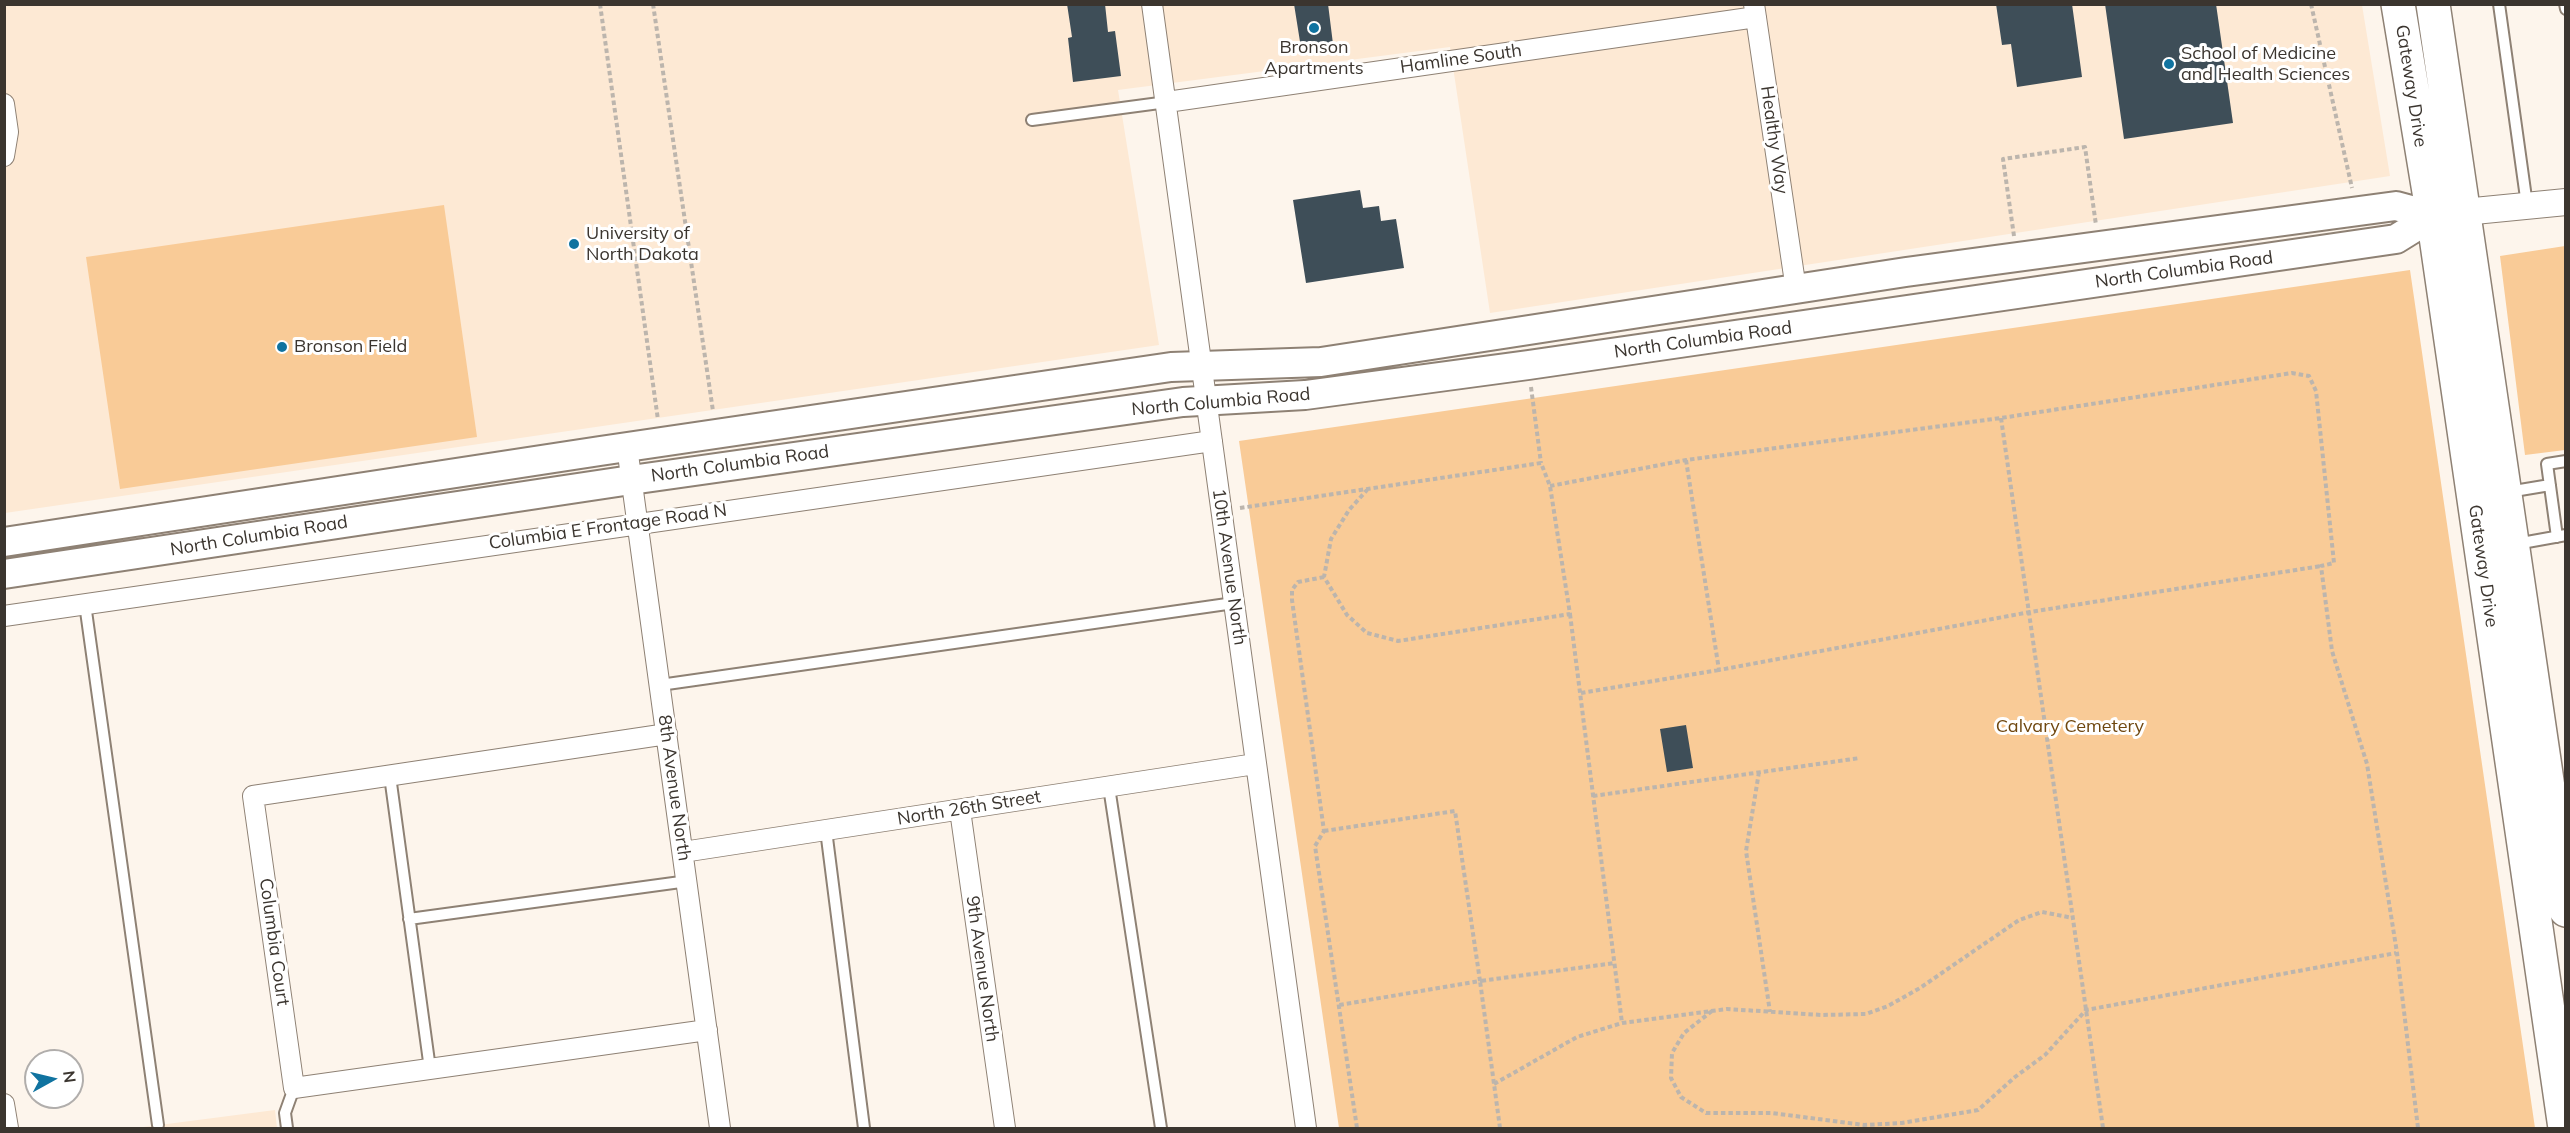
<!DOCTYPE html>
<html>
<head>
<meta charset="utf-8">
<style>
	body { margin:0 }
	#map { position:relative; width:2570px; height:1133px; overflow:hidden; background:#fdf5ec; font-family:Mulish,sans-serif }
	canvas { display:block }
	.frame { position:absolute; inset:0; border:6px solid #3b352f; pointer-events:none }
	.north { position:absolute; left:24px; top:1049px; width:60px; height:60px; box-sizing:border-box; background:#fff; border:2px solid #b1aeac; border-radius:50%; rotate:82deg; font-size:16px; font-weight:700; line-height:24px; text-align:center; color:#3b352f }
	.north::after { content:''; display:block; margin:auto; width:21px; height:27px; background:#1073a0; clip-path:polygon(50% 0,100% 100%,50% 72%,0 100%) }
</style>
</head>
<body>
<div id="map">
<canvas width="2570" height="1133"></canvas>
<div class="frame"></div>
<div class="north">N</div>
</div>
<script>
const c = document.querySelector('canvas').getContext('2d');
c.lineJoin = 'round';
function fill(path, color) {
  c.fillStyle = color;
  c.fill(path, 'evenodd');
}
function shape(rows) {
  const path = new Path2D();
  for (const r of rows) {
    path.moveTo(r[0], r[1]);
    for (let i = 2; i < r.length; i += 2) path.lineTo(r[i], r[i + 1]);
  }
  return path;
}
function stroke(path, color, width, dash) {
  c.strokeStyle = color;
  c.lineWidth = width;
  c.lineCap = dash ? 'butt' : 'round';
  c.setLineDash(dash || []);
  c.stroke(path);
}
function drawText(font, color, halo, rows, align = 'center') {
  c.font = font + ' Mulish,sans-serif';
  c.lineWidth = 6;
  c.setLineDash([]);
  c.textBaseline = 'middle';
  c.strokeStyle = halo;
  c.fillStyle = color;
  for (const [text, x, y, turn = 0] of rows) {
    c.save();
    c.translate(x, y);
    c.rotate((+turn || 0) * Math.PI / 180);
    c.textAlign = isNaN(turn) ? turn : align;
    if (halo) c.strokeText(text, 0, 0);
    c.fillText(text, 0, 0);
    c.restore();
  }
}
fill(shape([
	[4,5,2362,5,2390,176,1490,313,1450,47,1118,90,1159,345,5,513],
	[275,1110,277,1128,136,1128]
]), '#fde9d4');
fill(shape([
	[444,205,477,437,120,489,86,257],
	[2565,246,2565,450,2525,455,2500,256],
	[2410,270,2535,1128,1339,1128,1239,441]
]), '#f9cb97');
fill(shape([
	[1067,4,1105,4,1108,32,1115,31,1121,76,1073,82,1068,38,1072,37],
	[1294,4,1328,4,1333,44,1301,48],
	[1996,4,2072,4,2082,77,2017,87,2011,44,2002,45],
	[2105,4,2216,4,2233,123,2124,139],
	[1360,190,1363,208,1379,206,1381,221,1396,219,1404,268,1306,283,1293,200],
	[1686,725,1693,768,1667,772,1660,729]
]), '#3e4e58');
const service = shape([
	[2499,4,2527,205],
	[2565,4,2566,9],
	[1032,120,1167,102],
	[2508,492,2550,485],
	[2557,537,2547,464,2566,461],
	[2516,544,2566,535],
	[85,604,158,1125],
	[660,685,1234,603],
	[390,776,430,1069],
	[1109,787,1161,1128],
	[826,830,864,1128],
	[409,919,688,881],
	[287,1128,285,1113,294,1088]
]);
const minor = shape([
	[1152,4,1306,1128],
	[1754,4,1794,276],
	[1167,102,1756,17],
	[4,104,8,132,4,156],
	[627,447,720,1128],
	[4,616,1212,441],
	[667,734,253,796,294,1088,707,1030],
	[960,810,1005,1128],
	[683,852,1255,764],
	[4,1104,8,1128]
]);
const tertiary = shape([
	[2464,212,2566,202]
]);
const secondary = shape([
	[4,542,600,451,1171,367,1321,362,1906,272,2396,206,2433,216,2455,213],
	[4,574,631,480,1183,402,1305,395,1528,365,2396,239,2433,216]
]);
const trunk = shape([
	[2398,4,2433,216,2565,1128],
	[2433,4,2566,910]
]);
stroke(service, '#8e8174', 14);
stroke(minor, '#8e8174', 22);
stroke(tertiary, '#8e8174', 28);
stroke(secondary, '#8e8174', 32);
stroke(trunk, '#8e8174', 36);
stroke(shape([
	[600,4,658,420],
	[653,4,713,411],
	[2311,4,2352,188],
	[2014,236,2003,159,2085,147,2096,225],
	[1531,387,1541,463],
	[2001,418,2103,1128],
	[1686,460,1719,670,2030,612,2321,566],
	[1550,486,1686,460,2001,418,2292,373,2309,376,2316,391,2334,563,2321,566,2332,651,2367,764,2397,953,2418,1128],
	[1240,508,1541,463,1550,486,1570,614,1398,641,1367,633,1347,615,1324,577,1331,539,1349,510,1367,490],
	[1324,577,1298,582,1292,590,1292,600,1324,831,1315,846,1357,1128],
	[1570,614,1622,1023],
	[1581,693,1719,670],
	[1759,772,1746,851,1770,1012],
	[1593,796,1860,758],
	[1324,831,1455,811,1480,981,1339,1005],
	[1712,1011,1684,1033,1672,1053,1671,1078,1681,1097,1706,1113,1772,1113,1864,1125,1902,1123,1978,1110,2015,1077,2045,1055,2086,1010,2396,953],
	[1494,1084,1577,1037,1622,1023,1727,1009,1822,1015,1866,1014,1888,1006,1920,988,2019,920,2042,912,2073,918],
	[1500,1128,1480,981,1615,963]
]), '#bcb5ad', 4, [4.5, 3]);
stroke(service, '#fff', 10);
stroke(minor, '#fff', 20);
stroke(tertiary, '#fff', 26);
stroke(secondary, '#fff', 28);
stroke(trunk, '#fff', 33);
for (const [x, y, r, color] of [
	[1314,28,6,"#1073a0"],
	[2169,64,6,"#1073a0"],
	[574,244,6,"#1073a0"],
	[282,347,6,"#1073a0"]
]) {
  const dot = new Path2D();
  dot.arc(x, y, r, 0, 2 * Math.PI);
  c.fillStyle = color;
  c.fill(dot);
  stroke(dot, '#fff', 2);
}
drawText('18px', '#3b352f', '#fff', [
	["Bronson",1314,48,"center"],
	["Apartments",1314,69,"center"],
	["School of Medicine",2181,54],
	["and Health Sciences",2181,75],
	["University of",586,234],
	["North Dakota",586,255],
	["Bronson Field",294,347]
], 'left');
drawText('18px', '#3b352f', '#fff', [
	["Hamline South",1461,59,-8],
	["Gateway Drive",2411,86,81],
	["Healthy Way",1774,140,82],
	["North Columbia Road",2184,270,-8],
	["North Columbia Road",1703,340,-8],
	["North Columbia Road",1221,402,-5],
	["North Columbia Road",740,464,-8],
	["Columbia E Frontage Road N",608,527,-8],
	["North Columbia Road",259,536,-9],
	["Gateway Drive",2483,566,82],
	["10th Avenue North",1229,567,82],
	["8th Avenue North",674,788,82],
	["North 26th Street",969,808,-9],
	["Columbia Court",274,942,82],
	["9th Avenue North",982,969,82]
]);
drawText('18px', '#6f470f', '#fff', [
	["Calvary Cemetery",2070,727]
]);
</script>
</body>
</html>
